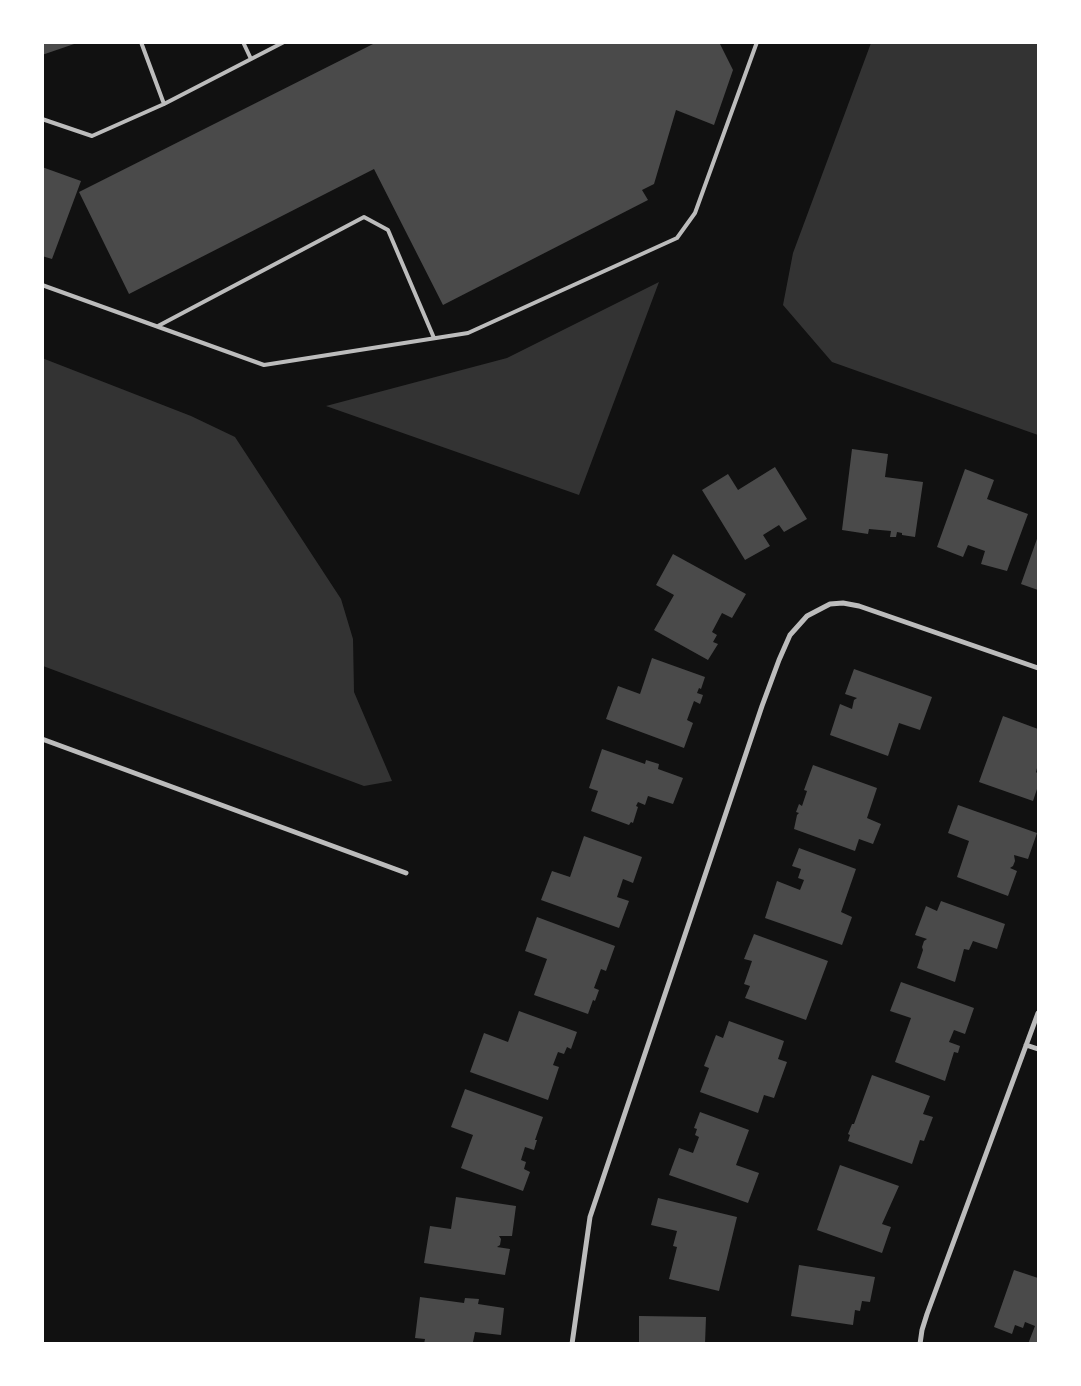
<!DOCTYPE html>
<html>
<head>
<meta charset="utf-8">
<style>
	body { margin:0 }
	#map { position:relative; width:1081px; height:1386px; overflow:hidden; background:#111; font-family:Karla,sans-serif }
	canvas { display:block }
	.frame { position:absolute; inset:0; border:44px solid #fff; pointer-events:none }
</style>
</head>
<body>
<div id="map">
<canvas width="1081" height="1386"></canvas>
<div class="frame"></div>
</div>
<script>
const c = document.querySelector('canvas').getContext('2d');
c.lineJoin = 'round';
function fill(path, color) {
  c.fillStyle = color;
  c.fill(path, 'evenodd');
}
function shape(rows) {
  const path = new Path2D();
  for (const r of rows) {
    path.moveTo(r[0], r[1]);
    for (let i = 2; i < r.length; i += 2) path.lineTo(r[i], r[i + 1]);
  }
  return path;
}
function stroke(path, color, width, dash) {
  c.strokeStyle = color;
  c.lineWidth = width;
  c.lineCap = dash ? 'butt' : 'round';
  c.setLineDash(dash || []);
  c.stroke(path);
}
fill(shape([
	[871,43,1038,43,1038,435,832,362,783,305,793,253],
	[659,282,579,495,326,406,507,358],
	[42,358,191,416,235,437,341,599,353,639,354,692,392,781,364,786,43,666]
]), '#333');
fill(shape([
	[42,42,77,42,77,43,42,55],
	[377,42,719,42,733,70,714,125,676,110,654,184,642,190,648,200,443,305,374,169,129,294,79,192],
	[42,167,81,181,52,259,42,256],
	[852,449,888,454,885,477,923,482,915,537,902,535,902,533,897,532,896,537,890,537,891,531,869,529,868,534,842,530],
	[775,467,807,519,784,532,779,525,763,535,770,546,745,560,702,490,728,474,738,490],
	[965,469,994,480,987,499,1028,514,1007,571,981,564,985,551,968,545,963,557,937,547],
	[1038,536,1038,590,1021,584],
	[673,554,746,594,732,618,722,613,712,632,717,635,713,642,718,644,708,660,654,630,674,595,656,585],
	[652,658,705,677,701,689,699,688,697,693,703,695,700,704,694,701,687,720,693,723,684,748,606,719,618,686,640,694],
	[854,669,932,697,920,730,899,723,888,756,830,735,840,704,852,709,854,700,857,698,845,694],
	[1003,716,1038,729,1038,764,1036,772,1038,774,1038,786,1033,801,979,782],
	[602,749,645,764,646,760,659,764,658,769,683,778,673,804,648,796,645,805,638,802,636,806,638,807,633,823,631,822,629,825,591,811,598,791,589,788],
	[813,765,877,788,867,818,881,824,873,844,859,839,855,851,794,829,797,815,799,813,796,812,799,804,802,806,807,791,804,790],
	[958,805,1037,833,1028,859,1014,855,1015,861,1013,866,1010,868,1017,871,1008,896,957,877,969,841,948,833],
	[584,836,642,857,633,883,623,879,617,897,629,901,619,928,541,900,552,871,570,877],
	[799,848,856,869,841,912,852,917,842,945,765,918,777,881,800,890,804,880,798,878,801,869,792,866],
	[941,901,1005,924,997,949,973,941,969,950,964,949,955,982,917,968,923,950,922,947,924,941,927,939,915,935,926,906,937,911],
	[537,917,615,946,606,971,601,969,594,988,599,990,595,1001,593,1000,588,1014,534,995,547,959,525,951],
	[754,934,828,961,806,1020,745,998,750,986,744,984,752,961,744,959],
	[901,982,974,1008,965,1034,954,1030,949,1042,960,1046,958,1053,954,1052,945,1081,895,1062,911,1018,890,1011],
	[519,1011,577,1032,571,1049,567,1047,564,1054,558,1052,553,1065,559,1067,548,1100,470,1072,484,1033,508,1042],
	[729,1021,784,1041,778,1059,787,1062,774,1098,764,1095,758,1113,700,1092,709,1068,704,1066,716,1035,723,1038],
	[872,1075,930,1096,923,1114,933,1117,924,1141,920,1140,912,1164,848,1141,850,1135,848,1134,852,1124,854,1124],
	[465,1089,543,1117,535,1140,537,1140,534,1150,525,1147,521,1160,526,1162,524,1169,530,1172,523,1191,461,1168,473,1135,451,1127],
	[700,1112,749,1130,736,1165,759,1173,748,1203,669,1175,679,1148,693,1153,699,1137,695,1135,697,1129,694,1128],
	[840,1165,899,1186,882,1224,891,1227,882,1253,817,1230],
	[456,1197,516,1206,512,1236,499,1236,501,1239,500,1245,497,1247,510,1249,505,1275,424,1263,430,1226,451,1229],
	[658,1198,737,1217,719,1291,669,1279,677,1247,673,1246,677,1231,651,1225],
	[799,1265,875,1277,870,1302,862,1301,860,1311,855,1310,853,1325,791,1316],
	[1014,1270,1038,1278,1038,1344,1028,1344,1035,1326,1025,1322,1023,1328,1015,1325,1012,1334,994,1327],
	[420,1297,464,1303,465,1298,479,1299,478,1304,504,1308,501,1335,475,1332,473,1342,424,1344,425,1339,415,1338],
	[639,1316,706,1317,705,1344,639,1344]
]), '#4a4a4a');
stroke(shape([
	[141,42,164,104],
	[243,42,251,59],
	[42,119,92,136,164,104,284,42],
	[42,285,264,365,468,333,677,238,695,213,757,42],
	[158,326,364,217,388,230,434,338]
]), '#bcbcbc', 4);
stroke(shape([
	[42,739,406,873],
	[1026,1045,1038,1049],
	[572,1344,590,1217,762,706,779,660,790,635,807,616,830,604,843,603,859,606,1038,668],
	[920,1344,922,1330,927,1314,1038,1013]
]), '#bcbcbc', 5);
</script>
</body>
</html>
